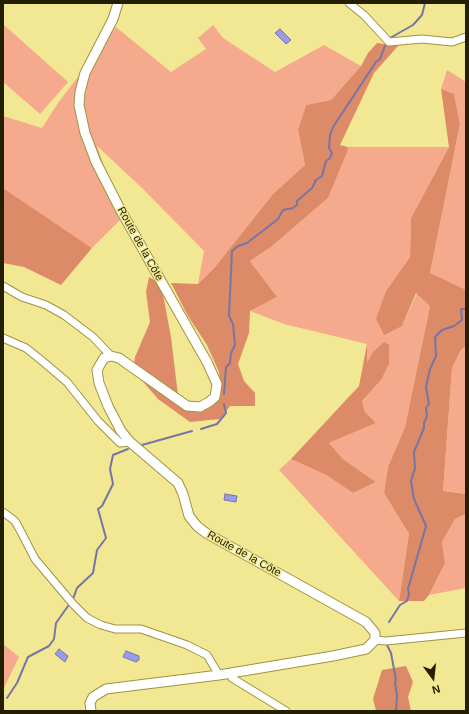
<!DOCTYPE html>
<html>
<head>
<meta charset="utf-8">
<style>
	body { margin:0 }
	#map { position:relative; width:469px; height:714px; overflow:hidden; background:#f2e893; font-family:Helvetica,sans-serif }
	canvas { display:block }
	.frame { position:absolute; inset:0; border:4px solid #241f00; pointer-events:none }
	.north { position:absolute; left:413px; top:658px; width:40px; height:40px; -webkit-text-stroke:3px #f2e893; paint-order:stroke; rotate:165deg; font-size:11px; font-weight:700; line-height:16px; text-align:center; color:#241f00 }
	.north::after { content:''; display:block; margin:auto; width:14px; height:18px; background:#241f00; clip-path:polygon(50% 0,100% 100%,50% 72%,0 100%) }
</style>
</head>
<body>
<div id="map">
<canvas width="469" height="714"></canvas>
<div class="frame"></div>
<div class="north">N</div>
</div>
<script>
const c = document.querySelector('canvas').getContext('2d');
c.lineJoin = 'round';
function fill(path, color) {
  c.fillStyle = color;
  c.fill(path, 'evenodd');
}
function shape(rows) {
  const path = new Path2D();
  for (const r of rows) {
    path.moveTo(r[0], r[1]);
    for (let i = 2; i < r.length; i += 2) path.lineTo(r[i], r[i + 1]);
  }
  return path;
}
function stroke(path, color, width, dash) {
  c.strokeStyle = color;
  c.lineWidth = width;
  c.lineCap = dash ? 'butt' : 'round';
  c.setLineDash(dash || []);
  c.stroke(path);
}
function drawText(font, color, halo, rows, align = 'center') {
  c.font = font + ' Helvetica,sans-serif';
  c.lineWidth = 3;
  c.setLineDash([]);
  c.textBaseline = 'middle';
  c.strokeStyle = halo;
  c.fillStyle = color;
  for (const [text, x, y, turn = 0] of rows) {
    c.save();
    c.translate(x, y);
    c.rotate((+turn || 0) * Math.PI / 180);
    c.textAlign = isNaN(turn) ? turn : align;
    if (halo) c.strokeText(text, 0, 0);
    c.fillText(text, 0, 0);
    c.restore();
  }
}
fill(shape([
	[3,24,68,82,40,114,3,82],
	[213,25,223,38,275,72,324,45,361,66,331,100,306,105,298,130,305,165,273,194,215,267,198,284,204,251,142,188,97,146,122,218,92,248,3,188,3,116,42,128,58,103,116,27,171,72,206,49,198,38],
	[447,70,466,82,466,290,464,291,430,273,460,124,454,95,441,89],
	[348,147,449,147,411,218,410,257,386,291,402,326,417,293,430,306,405,427,388,467,384,493,409,534,399,601,279,470,291,459,326,475,353,493,376,482,343,459,329,443,376,423,365,412,362,401,381,380,367,364,367,344,284,324,250,311,277,297,250,261,271,247,328,198],
	[466,346,466,494,443,491,452,368,461,350],
	[466,514,466,588,429,595,445,563,442,542,455,519],
	[3,644,19,657,3,690]
]), '#f6aa8d');
fill(shape([
	[377,43,398,46,374,73,340,145,348,147,347,152,328,198,271,247,250,261,277,297,250,311,249,333,238,364,244,381,255,393,255,406,230,406,220,419,190,422,158,399,133,370,135,357,150,322,146,292,149,277,161,284,171,337,179,404,185,409,196,412,215,404,221,388,219,372,207,345,188,316,171,283,198,284,215,267,273,194,305,165,298,130,306,105,331,100,361,66,368,53],
	[441,89,454,94,460,124,430,273,466,290,466,346,461,350,452,368,443,491,466,494,466,514,455,519,442,542,445,563,429,595,424,601,399,601,409,534,384,493,388,467,405,427,430,306,416,293,402,326,384,335,376,319,386,291,410,257,411,218,449,147],
	[3,188,92,248,61,285,24,267,3,263],
	[384,342,389,345,389,364,381,380,362,401,365,412,376,423,329,443,343,459,376,482,353,493,326,475,291,459,359,386,367,344,367,363,373,352],
	[406,666,413,682,408,697,411,711,376,711,373,699,382,670]
]), '#dd8a69');
const water = shape([
	[280,29,291,40,286,44,275,33,280,29],
	[225,494,237,496,236,502,224,500,225,494],
	[59,649,68,656,65,662,55,654,59,649],
	[126,651,139,656,139,660,136,662,123,657,126,651]
]);
fill(water, '#999be9');
stroke(water, '#7676a3', 1);
stroke(shape([
	[390,38,413,25,422,15,425,3],
	[224,394,226,367,230,363,231,353,235,345,233,324,229,316,232,251,238,246,247,243,278,219,283,210,293,208,297,205,297,201,312,188,316,180,322,176,326,161,330,158,332,153,329,148,330,135,333,127,376,62,380,59,385,46],
	[201,429,217,424,226,413,224,404],
	[142,445,192,431],
	[389,622,400,605,407,601,409,594,408,589,426,526,414,499,411,481,415,468,414,452,424,428,424,423,427,416,426,408,429,404,426,387,430,369,436,356,435,337,442,330,454,326,462,320,461,309,466,309],
	[386,643,391,653,396,680,395,682,397,696,396,711],
	[7,698,17,683,28,657,49,646,54,639,56,623,73,599,77,588,93,573,97,550,106,538,98,509,102,506,113,484,110,469,113,455,128,449]
]), '#7676a3', 2);
const minor = shape([
	[349,3,364,15,389,42,422,39,452,42,466,37],
	[3,286,22,297,46,305,64,315,93,337,111,356],
	[3,338,26,348,41,360,67,382,98,421,120,443,130,442],
	[3,512,15,521,20,530,35,559,73,604,87,618,101,625,115,629,141,629,187,645,207,655,219,675],
	[375,640,386,641,466,633],
	[230,673,232,678,286,711]
]);
const tertiary = shape([
	[91,711,90,703,93,697,106,689,219,675,333,656,366,649,375,640,375,633,366,622,206,533,197,526,189,516,183,494,178,483,130,442,121,431,108,406,99,383,97,370,104,358,111,356,119,358,187,406,200,407,209,402,215,397,217,384,207,362,120,209,96,162,85,133,79,105,80,92,85,73,113,19,118,3]
]);
stroke(minor, '#9e943f', 9);
stroke(tertiary, '#9e943f', 11);
stroke(minor, '#fff', 7);
stroke(tertiary, '#fff', 9);
drawText('11px', '#241f00', '#f2e893', [
	["Route de la Côte",140,244,61],
	["Route de la Côte",244,554,29]
]);
</script>
</body>
</html>
